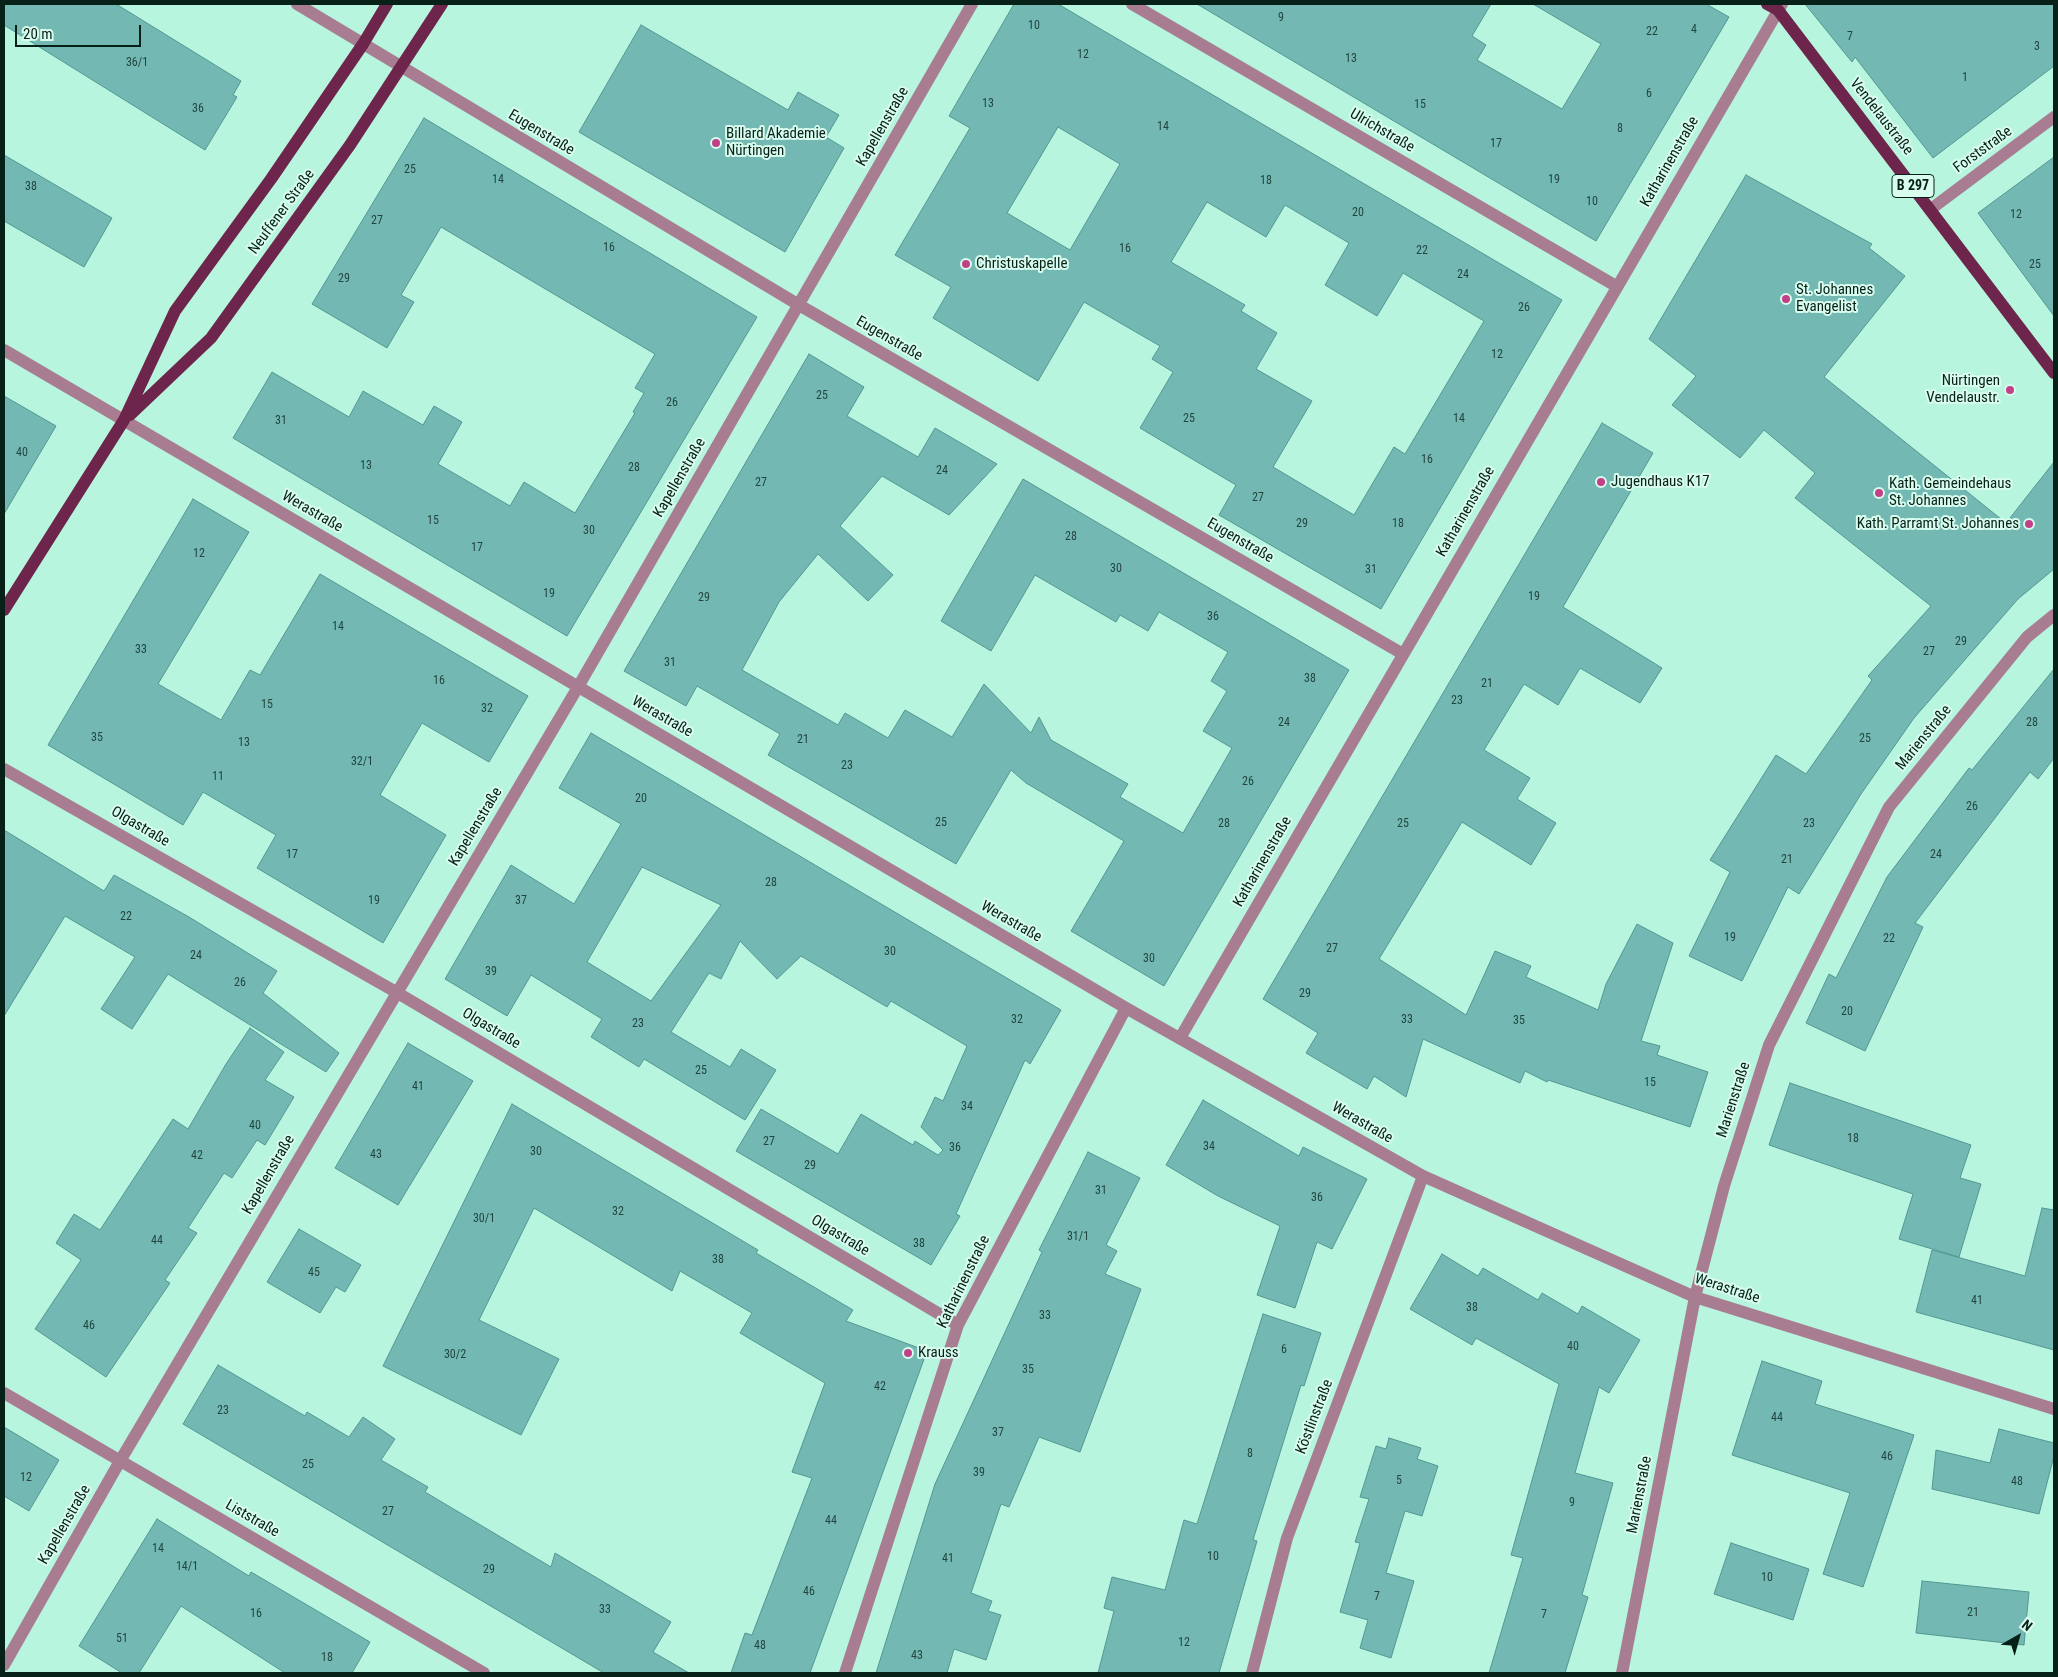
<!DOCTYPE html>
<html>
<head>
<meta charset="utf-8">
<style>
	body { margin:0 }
	#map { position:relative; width:2058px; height:1677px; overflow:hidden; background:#b7f5de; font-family:"Roboto Condensed",sans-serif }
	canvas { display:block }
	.frame { position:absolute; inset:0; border:5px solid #072018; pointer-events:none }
	.north { position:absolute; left:1993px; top:1612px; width:50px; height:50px; -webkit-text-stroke:4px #d8fcee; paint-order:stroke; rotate:38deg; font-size:14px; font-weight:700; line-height:20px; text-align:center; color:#072018 }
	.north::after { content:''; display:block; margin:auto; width:18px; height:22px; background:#072018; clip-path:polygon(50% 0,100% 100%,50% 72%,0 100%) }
	.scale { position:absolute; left:15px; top:25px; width:126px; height:22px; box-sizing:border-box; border:2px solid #072018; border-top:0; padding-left:6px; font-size:15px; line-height:18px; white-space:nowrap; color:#072018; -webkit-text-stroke:4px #d8fcee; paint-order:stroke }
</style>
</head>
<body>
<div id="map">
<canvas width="2058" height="1677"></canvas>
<div class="frame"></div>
<div class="north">N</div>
<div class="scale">20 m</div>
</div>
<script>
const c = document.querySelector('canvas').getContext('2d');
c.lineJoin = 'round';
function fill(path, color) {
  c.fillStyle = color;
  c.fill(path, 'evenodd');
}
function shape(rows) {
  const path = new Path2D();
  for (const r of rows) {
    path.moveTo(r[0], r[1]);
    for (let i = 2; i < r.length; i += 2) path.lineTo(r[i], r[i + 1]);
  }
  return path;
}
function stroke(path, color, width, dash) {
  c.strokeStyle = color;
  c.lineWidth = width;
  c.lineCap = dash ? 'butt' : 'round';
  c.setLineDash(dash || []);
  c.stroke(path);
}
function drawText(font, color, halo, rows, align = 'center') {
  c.font = font + ' "Roboto Condensed",sans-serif';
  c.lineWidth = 4;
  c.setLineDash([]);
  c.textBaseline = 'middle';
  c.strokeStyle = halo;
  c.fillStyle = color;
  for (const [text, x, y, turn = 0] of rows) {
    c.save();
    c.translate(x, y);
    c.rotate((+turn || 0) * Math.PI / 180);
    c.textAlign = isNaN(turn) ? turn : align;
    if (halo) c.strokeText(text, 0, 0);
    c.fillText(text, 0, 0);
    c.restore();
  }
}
const building = shape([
	[4,4,116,4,241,81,233,95,237,97,205,150,4,25,4,4],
	[1014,4,1058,4,1562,300,1381,609,1219,515,1236,485,1140,428,1173,372,1152,359,1160,346,1084,302,1038,381,933,318,951,287,895,255,970,128,949,116,1014,4],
	[1058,127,1120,164,1070,250,1007,213,1058,127],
	[1207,202,1266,237,1285,205,1349,243,1325,285,1377,316,1403,273,1484,321,1405,454,1394,447,1354,515,1273,467,1312,401,1256,369,1277,333,1241,311,1245,305,1171,262,1207,202],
	[1197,4,1491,4,1472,36,1486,45,1477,60,1562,109,1601,44,1533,4,1706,4,1729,17,1596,241,1197,4],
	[1805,4,2054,4,2054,66,1933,158,1855,57,1852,62,1805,4],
	[641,25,788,110,798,92,839,115,826,137,844,148,785,252,579,132,641,25],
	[424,118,757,317,567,636,233,438,272,372,349,417,363,391,423,425,434,406,462,422,438,464,510,506,524,482,575,513,635,413,633,412,644,393,635,388,655,354,441,227,401,295,414,302,387,348,312,304,424,118],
	[4,155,112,218,84,267,4,221,4,155],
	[2054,157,2054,316,1978,213,2054,157],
	[1746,175,1872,244,1869,248,1905,276,1824,377,2006,523,2054,462,2054,569,2018,599,1914,718,1861,794,1799,894,1788,887,1742,981,1689,956,1730,872,1710,860,1776,755,1806,774,1872,680,1868,676,1931,606,1795,498,1815,473,1764,430,1740,458,1672,405,1696,376,1649,339,1746,175],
	[809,354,864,387,847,416,918,457,935,428,997,464,949,515,882,476,840,526,893,575,868,601,818,554,779,602,742,670,838,725,845,713,888,738,905,710,952,737,984,684,1031,733,1039,717,1051,740,1128,784,1120,797,1183,833,1232,748,1203,731,1227,691,1211,681,1228,652,1159,612,1148,631,1120,615,1116,622,1035,575,991,651,941,621,1023,479,1349,670,1164,986,1071,931,1124,841,1026,783,1011,770,956,864,768,755,780,734,697,686,686,706,624,671,809,354],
	[4,396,56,426,4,514,4,396],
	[1602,423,1653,453,1563,607,1662,668,1640,703,1580,668,1558,705,1524,684,1484,750,1530,778,1517,799,1556,823,1531,865,1462,822,1379,959,1466,1015,1495,951,1531,966,1526,977,1598,1010,1606,984,1637,924,1673,943,1641,1041,1660,1046,1657,1055,1708,1072,1690,1127,1548,1080,1547,1082,1525,1071,1520,1083,1423,1039,1406,1097,1374,1076,1367,1089,1306,1053,1318,1033,1263,999,1602,423],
	[193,499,249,532,158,684,221,720,250,670,260,675,320,574,528,696,489,762,422,723,380,795,446,835,383,943,257,868,276,835,203,792,183,825,48,745,193,499],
	[2054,669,2054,758,2038,779,2030,772,1915,923,1923,927,1865,1051,1806,1023,1829,974,1836,978,1887,877,1969,768,1972,770,2054,669],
	[591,733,1061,1010,1030,1064,1025,1060,956,1214,960,1216,931,1265,736,1151,761,1109,838,1154,861,1114,913,1145,915,1141,938,1155,943,1150,921,1127,935,1097,943,1101,967,1046,891,1001,887,1007,801,956,777,979,740,941,721,979,709,973,671,1032,730,1067,741,1049,776,1070,745,1120,644,1059,639,1067,591,1037,602,1019,531,975,507,1016,445,979,511,865,574,904,621,824,559,788,591,733],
	[642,867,721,905,651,1001,587,962,642,867],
	[4,830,104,891,114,875,189,917,277,971,263,993,339,1053,326,1072,168,974,132,1029,101,1009,135,957,65,916,4,1016,4,830],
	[250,1028,284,1052,265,1080,294,1097,265,1145,257,1140,232,1178,224,1173,188,1228,197,1233,165,1280,170,1283,106,1377,35,1329,81,1260,56,1243,74,1214,100,1230,173,1119,188,1129,226,1064,250,1028],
	[408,1043,473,1081,398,1205,335,1168,408,1043],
	[1790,1083,1971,1145,1960,1178,1981,1184,1959,1257,1899,1239,1913,1194,1769,1145,1790,1083],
	[1203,1100,1299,1156,1303,1147,1367,1179,1332,1249,1317,1242,1295,1308,1257,1295,1280,1226,1218,1196,1166,1165,1203,1100],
	[512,1104,758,1250,756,1253,853,1310,846,1321,927,1351,810,1673,731,1673,745,1633,752,1635,812,1478,792,1472,825,1383,740,1333,752,1313,680,1271,672,1291,534,1208,479,1320,559,1359,521,1435,383,1366,512,1104],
	[1088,1152,1140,1178,1106,1245,1117,1251,1105,1274,1141,1289,1080,1452,1039,1437,1009,1507,1001,1504,971,1593,992,1601,988,1611,1001,1615,986,1660,954,1649,947,1673,876,1673,935,1484,1042,1252,1039,1250,1088,1152],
	[2042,1208,2054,1210,2054,1350,1916,1312,1932,1250,2025,1276,2042,1208],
	[299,1229,361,1265,345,1292,336,1287,320,1313,267,1282,299,1229],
	[1442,1254,1478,1276,1483,1268,1538,1300,1542,1293,1578,1314,1582,1306,1640,1340,1609,1393,1599,1387,1575,1473,1613,1483,1582,1595,1588,1597,1565,1673,1489,1673,1523,1558,1511,1555,1559,1384,1476,1338,1472,1345,1410,1309,1442,1254],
	[1263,1314,1321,1333,1304,1386,1301,1385,1253,1540,1257,1541,1219,1673,1098,1673,1114,1611,1104,1608,1112,1577,1165,1590,1184,1520,1197,1524,1263,1314],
	[1762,1361,1822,1381,1815,1404,1914,1435,1863,1587,1823,1574,1850,1493,1732,1455,1762,1361],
	[218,1365,305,1416,307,1412,349,1437,363,1417,395,1439,381,1460,428,1487,425,1492,551,1567,555,1553,671,1622,653,1652,689,1673,604,1673,183,1424,218,1365],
	[4,1427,59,1460,29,1511,4,1496,4,1427],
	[1999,1429,2054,1443,2054,1456,2039,1514,1932,1489,1936,1450,1990,1463,1999,1429],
	[1389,1438,1421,1448,1417,1459,1438,1466,1422,1516,1405,1511,1386,1573,1414,1581,1391,1658,1360,1648,1368,1620,1340,1612,1360,1543,1355,1542,1369,1499,1360,1497,1376,1446,1386,1449,1389,1438],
	[157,1519,249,1576,251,1572,370,1642,352,1673,285,1673,181,1606,139,1673,122,1673,79,1646,157,1519],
	[1731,1543,1809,1569,1793,1620,1714,1594,1731,1543],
	[1922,1581,2029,1592,2024,1645,1916,1633,1922,1581]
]);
fill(building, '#73b8b3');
stroke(building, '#529792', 1);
stroke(shape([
	[297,4,799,305,1403,654],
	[1132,4,1616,286],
	[1931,209,2054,117],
	[4,350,1126,1008,1423,1176,1695,1297,2054,1409],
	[4,769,396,992,958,1325],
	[1180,1038,1782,4],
	[4,1393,484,1673],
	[4,1665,120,1461,578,687,972,4],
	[845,1673,958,1325,1126,1008],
	[1252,1673,1287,1538,1423,1176],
	[1622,1673,1695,1297,1724,1186,1769,1045,1889,807,2027,637,2054,615]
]), '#a87d91', 12);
stroke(shape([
	[1767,4,1778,10,2054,373],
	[130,415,211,338,350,145,442,4],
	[4,610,124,420,175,311,271,179,363,44,387,4]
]), '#6d254c', 12);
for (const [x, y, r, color] of [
	[716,143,5,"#c24088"],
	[966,264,5,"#c24088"],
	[1786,299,5,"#c24088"],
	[2010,390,5,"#c24088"],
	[1601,482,5,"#c24088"],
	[1879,493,5,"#c24088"],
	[2029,524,5,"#c24088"],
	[908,1353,5,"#c24088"]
]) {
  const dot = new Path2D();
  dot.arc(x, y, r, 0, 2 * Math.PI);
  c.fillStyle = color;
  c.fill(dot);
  stroke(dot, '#d8fcee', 2);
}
drawText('12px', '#22463f', null, [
	["9",1281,18],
	["10",1034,26],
	["4",1694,30],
	["22",1652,32],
	["7",1850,37],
	["3",2037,47],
	["12",1083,55],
	["13",1351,59],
	["36/1",137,63],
	["1",1965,78],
	["6",1649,94],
	["13",988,104],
	["15",1420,105],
	["36",198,109],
	["14",1163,127],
	["8",1620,129],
	["17",1496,144],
	["25",410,170],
	["14",498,180],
	["19",1554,180],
	["18",1266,181],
	["38",31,187],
	["10",1592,202],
	["20",1358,213],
	["12",2016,215],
	["27",377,221],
	["16",609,248],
	["16",1125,249],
	["22",1422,251],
	["25",2035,265],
	["24",1463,275],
	["29",344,279],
	["26",1524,308],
	["12",1497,355],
	["25",822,396],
	["26",672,403],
	["25",1189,419],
	["14",1459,419],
	["31",281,421],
	["40",22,453],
	["16",1427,460],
	["13",366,466],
	["28",634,468],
	["24",942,471],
	["27",761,483],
	["27",1258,498],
	["15",433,521],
	["29",1302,524],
	["18",1398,524],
	["30",589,531],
	["28",1071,537],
	["17",477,548],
	["12",199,554],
	["30",1116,569],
	["31",1371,570],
	["19",549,594],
	["19",1534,597],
	["29",704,598],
	["36",1213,617],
	["14",338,627],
	["29",1961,642],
	["33",141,650],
	["27",1929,652],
	["31",670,663],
	["38",1310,679],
	["16",439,681],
	["21",1487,684],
	["23",1457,701],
	["15",267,705],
	["32",487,709],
	["24",1284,723],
	["28",2032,723],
	["35",97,738],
	["25",1865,739],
	["21",803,740],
	["13",244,743],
	["32/1",362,762],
	["23",847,766],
	["11",218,777],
	["26",1248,782],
	["20",641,799],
	["26",1972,807],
	["25",941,823],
	["28",1224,824],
	["25",1403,824],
	["23",1809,824],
	["17",292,855],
	["24",1936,855],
	["21",1787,860],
	["28",771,883],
	["19",374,901],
	["37",521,901],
	["22",126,917],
	["19",1730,938],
	["22",1889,939],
	["27",1332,949],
	["30",890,952],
	["24",196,956],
	["30",1149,959],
	["39",491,972],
	["26",240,983],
	["29",1305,994],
	["20",1847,1012],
	["32",1017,1020],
	["33",1407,1020],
	["35",1519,1021],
	["23",638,1024],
	["25",701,1071],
	["15",1650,1083],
	["41",418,1087],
	["34",967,1107],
	["40",255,1126],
	["18",1853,1139],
	["27",769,1142],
	["34",1209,1147],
	["36",955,1148],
	["30",536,1152],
	["43",376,1155],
	["42",197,1156],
	["29",810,1166],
	["31",1101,1191],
	["36",1317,1198],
	["32",618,1212],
	["30/1",484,1219],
	["31/1",1078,1237],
	["44",157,1241],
	["38",919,1244],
	["38",718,1260],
	["45",314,1273],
	["41",1977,1301],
	["38",1472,1308],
	["33",1045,1316],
	["46",89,1326],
	["40",1573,1347],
	["6",1284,1350],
	["30/2",455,1355],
	["35",1028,1370],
	["42",880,1387],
	["23",223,1411],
	["44",1777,1418],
	["37",998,1433],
	["8",1250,1454],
	["46",1887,1457],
	["25",308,1465],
	["39",979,1473],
	["12",26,1478],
	["5",1399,1481],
	["48",2017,1482],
	["9",1572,1503],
	["27",388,1512],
	["44",831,1521],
	["14",158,1549],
	["10",1213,1557],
	["41",948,1559],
	["14/1",187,1567],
	["29",489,1570],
	["10",1767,1578],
	["46",809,1592],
	["7",1377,1597],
	["33",605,1610],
	["21",1973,1613],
	["16",256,1614],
	["7",1544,1615],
	["51",122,1639],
	["12",1184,1643],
	["48",760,1646],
	["43",917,1656],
	["18",327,1658]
]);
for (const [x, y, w] of [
	[1913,186,42]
]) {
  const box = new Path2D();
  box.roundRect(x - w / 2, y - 11.5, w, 23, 4);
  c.fillStyle = '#d8fcee';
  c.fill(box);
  stroke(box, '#072018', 1);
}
drawText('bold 14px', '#072018', null, [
	["B 297",1913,186]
]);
drawText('15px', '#072018', '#d8fcee', [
	["Vendelaustraße",1881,117,52],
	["Kapellenstraße",883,127,-60],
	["Ulrichstraße",1382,131,30],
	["Eugenstraße",541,133,31],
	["Forststraße",1983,150,-36],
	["Katharinenstraße",1670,162,-60],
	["Neuffener Straße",282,212,-54],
	["Eugenstraße",889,339,30],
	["Kapellenstraße",680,478,-60],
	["Werastraße",312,512,30],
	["Katharinenstraße",1466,512,-60],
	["Eugenstraße",1240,541,30],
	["Werastraße",662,717,30],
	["Marienstraße",1924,738,-51],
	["Olgastraße",140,827,30],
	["Kapellenstraße",476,827,-59],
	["Katharinenstraße",1263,862,-60],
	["Werastraße",1011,922,30],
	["Olgastraße",491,1029,31],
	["Marienstraße",1734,1100,-72],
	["Werastraße",1362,1123,30],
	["Kapellenstraße",269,1175,-60],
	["Olgastraße",840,1236,31],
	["Katharinenstraße",964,1282,-64],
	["Werastraße",1727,1289,18],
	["Köstlinstraße",1315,1417,-69],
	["Marienstraße",1640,1495,-79],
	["Liststraße",252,1519,30],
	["Kapellenstraße",65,1525,-60]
]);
drawText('15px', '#072018', '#d8fcee', [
	["Billard Akademie",726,134],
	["Nürtingen",726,151],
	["Christuskapelle",976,264],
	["St. Johannes",1796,290],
	["Evangelist",1796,307],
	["Nürtingen",2000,381,"right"],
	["Vendelaustr.",2000,398,"right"],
	["Jugendhaus K17",1611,482],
	["Kath. Gemeindehaus",1889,484],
	["St. Johannes",1889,501],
	["Kath. Parramt St. Johannes",2019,524,"right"],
	["Krauss",918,1353]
], 'left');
</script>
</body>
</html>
